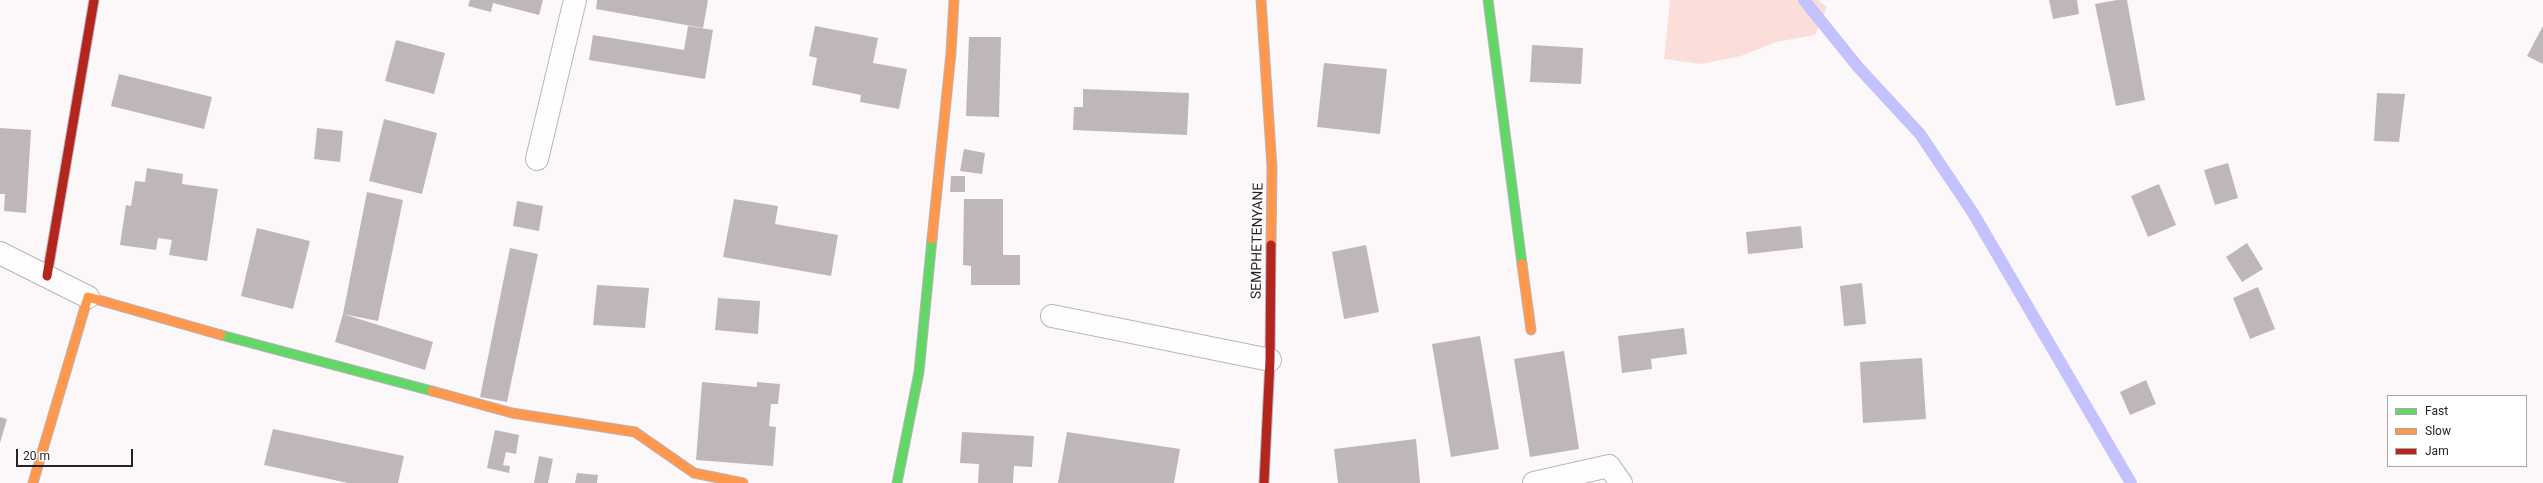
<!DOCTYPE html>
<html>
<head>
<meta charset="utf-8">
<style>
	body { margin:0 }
	#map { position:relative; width:2543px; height:483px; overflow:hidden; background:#fcf8fa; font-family:Roboto,sans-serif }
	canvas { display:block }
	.legend { position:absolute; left:2387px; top:395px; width:140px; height:72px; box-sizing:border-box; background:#fff; border:1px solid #aaa6a9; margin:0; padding:5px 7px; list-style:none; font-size:12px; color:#2b2028 }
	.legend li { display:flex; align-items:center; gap:8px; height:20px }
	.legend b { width:20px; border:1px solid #aaa6a9 }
	.scale { position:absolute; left:16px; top:449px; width:117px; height:18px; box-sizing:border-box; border:2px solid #2b2028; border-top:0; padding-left:5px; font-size:12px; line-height:14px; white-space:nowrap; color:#2b2028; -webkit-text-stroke:3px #fff; paint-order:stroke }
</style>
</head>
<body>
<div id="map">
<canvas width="2543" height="483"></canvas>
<ul class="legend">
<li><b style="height:5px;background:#63d668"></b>Fast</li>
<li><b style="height:5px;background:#ff974d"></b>Slow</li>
<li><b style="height:5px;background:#b3261e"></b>Jam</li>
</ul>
<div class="scale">20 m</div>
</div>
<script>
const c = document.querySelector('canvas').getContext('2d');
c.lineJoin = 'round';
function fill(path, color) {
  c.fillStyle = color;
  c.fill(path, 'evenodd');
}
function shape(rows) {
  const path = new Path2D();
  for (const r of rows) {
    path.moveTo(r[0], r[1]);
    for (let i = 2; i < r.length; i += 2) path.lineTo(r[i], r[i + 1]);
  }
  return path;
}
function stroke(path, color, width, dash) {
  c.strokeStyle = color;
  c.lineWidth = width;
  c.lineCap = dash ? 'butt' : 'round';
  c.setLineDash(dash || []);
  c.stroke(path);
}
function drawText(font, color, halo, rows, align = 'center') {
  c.font = font + ' Roboto,sans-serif';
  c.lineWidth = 3;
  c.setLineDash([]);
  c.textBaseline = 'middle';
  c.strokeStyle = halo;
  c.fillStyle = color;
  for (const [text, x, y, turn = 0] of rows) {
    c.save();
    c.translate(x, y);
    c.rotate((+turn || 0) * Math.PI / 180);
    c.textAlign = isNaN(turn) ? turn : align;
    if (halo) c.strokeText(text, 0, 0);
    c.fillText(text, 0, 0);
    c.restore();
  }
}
fill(shape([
	[1670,0,1818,0,1827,7,1815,35,1776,42,1741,56,1701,64,1664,59]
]), '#fbdeda');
stroke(shape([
	[1804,0,1858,67,1920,134,1973,213,2131,483]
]), '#c3c1fe', 12);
fill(shape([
	[470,0,543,0,539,15,493,3,491,12,468,6],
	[597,0,708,0,703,28,596,9],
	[2049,0,2077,0,2079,14,2053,19],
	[2117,0,2127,0,2145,100,2116,106,2095,4],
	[688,26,713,30,705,79,589,60,593,35,684,50],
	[815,26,878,38,873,63,907,69,899,109,860,102,861,95,812,85,817,58,809,56],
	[2543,26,2543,64,2527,56],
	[969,37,1001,37,999,117,966,116],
	[396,40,445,53,434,94,385,81],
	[1532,45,1583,48,1581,84,1530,82],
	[1324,63,1387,69,1380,134,1317,127],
	[119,74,212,97,204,129,111,106],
	[1083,89,1189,93,1187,135,1073,130,1074,107,1083,107],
	[2377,93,2405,94,2399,142,2374,141],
	[384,119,437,133,422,194,369,181],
	[0,128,31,130,26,213,4,211,5,194,0,194],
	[317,128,343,131,340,162,314,159],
	[964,149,985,153,982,174,960,171],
	[2228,163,2238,198,2215,205,2204,170],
	[147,168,183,174,182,184,218,189,207,261,169,255,172,240,158,238,156,250,120,245,126,205,131,206,135,181,145,182],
	[951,176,965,176,965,192,950,192],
	[2159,184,2176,225,2148,237,2131,196],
	[367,192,403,200,378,321,343,314],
	[734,199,778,206,775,224,838,235,831,276,723,257],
	[964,199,1003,199,1003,255,1020,255,1020,285,971,285,971,266,963,265],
	[517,201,543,206,539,231,513,226],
	[1801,226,1803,248,1748,254,1746,232],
	[257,228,310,241,293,309,241,296],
	[2247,243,2263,269,2242,282,2226,257],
	[1366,245,1379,312,1344,319,1332,252],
	[510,248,538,254,507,402,480,397],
	[1862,283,1866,324,1844,326,1840,286],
	[597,285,649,288,645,328,593,325],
	[2258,287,2275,329,2250,339,2233,298],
	[718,298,760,301,758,334,715,330],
	[343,314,433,342,425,370,335,342],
	[1684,328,1687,354,1651,359,1652,369,1622,373,1618,336],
	[1480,336,1499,449,1451,457,1432,344],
	[1564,351,1579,449,1530,457,1514,359],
	[1922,358,1926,419,1863,423,1860,362],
	[2146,380,2156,404,2130,415,2120,392],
	[702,382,757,387,757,382,780,384,778,404,771,404,769,426,776,427,773,466,696,460],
	[0,417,7,419,0,443],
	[273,429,404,456,398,483,348,483,264,465],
	[495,430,519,435,516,454,506,452,503,465,510,466,509,473,487,468],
	[962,432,1034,436,1032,467,1014,466,1013,483,978,483,979,464,960,463],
	[1067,432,1180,449,1174,483,1058,483],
	[1416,439,1420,483,1338,483,1334,449],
	[539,456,553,459,548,483,534,483],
	[577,473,598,475,597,483,575,483]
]), '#bfb6b9');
const street = shape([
	[537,159,575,0],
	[0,253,88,297],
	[1052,316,1270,360],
	[1534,483,1609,466,1621,483]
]);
const fast = shape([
	[1488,0,1522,264],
	[221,335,432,391],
	[897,483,919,372,932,239]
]);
const slow = shape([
	[1261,0,1272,167,1271,245],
	[932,239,951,53,954,0],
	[1522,264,1531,330],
	[432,391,512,413,635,432,694,473,743,483],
	[33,483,88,297,221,335]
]);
const jam = shape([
	[47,276,94,0],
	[1264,483,1270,360,1271,245]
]);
stroke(street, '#bcb4b9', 24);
stroke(fast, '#bcb4b9', 11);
stroke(slow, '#bcb4b9', 11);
stroke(jam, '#bcb4b9', 11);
stroke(street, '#fffefe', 22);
stroke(fast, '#63d668', 9);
stroke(slow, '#ff974d', 9);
stroke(jam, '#b3261e', 9);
drawText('14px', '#2b2028', '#fff', [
	["SEMPHETENYANE",1258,241,-89]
]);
</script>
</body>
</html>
